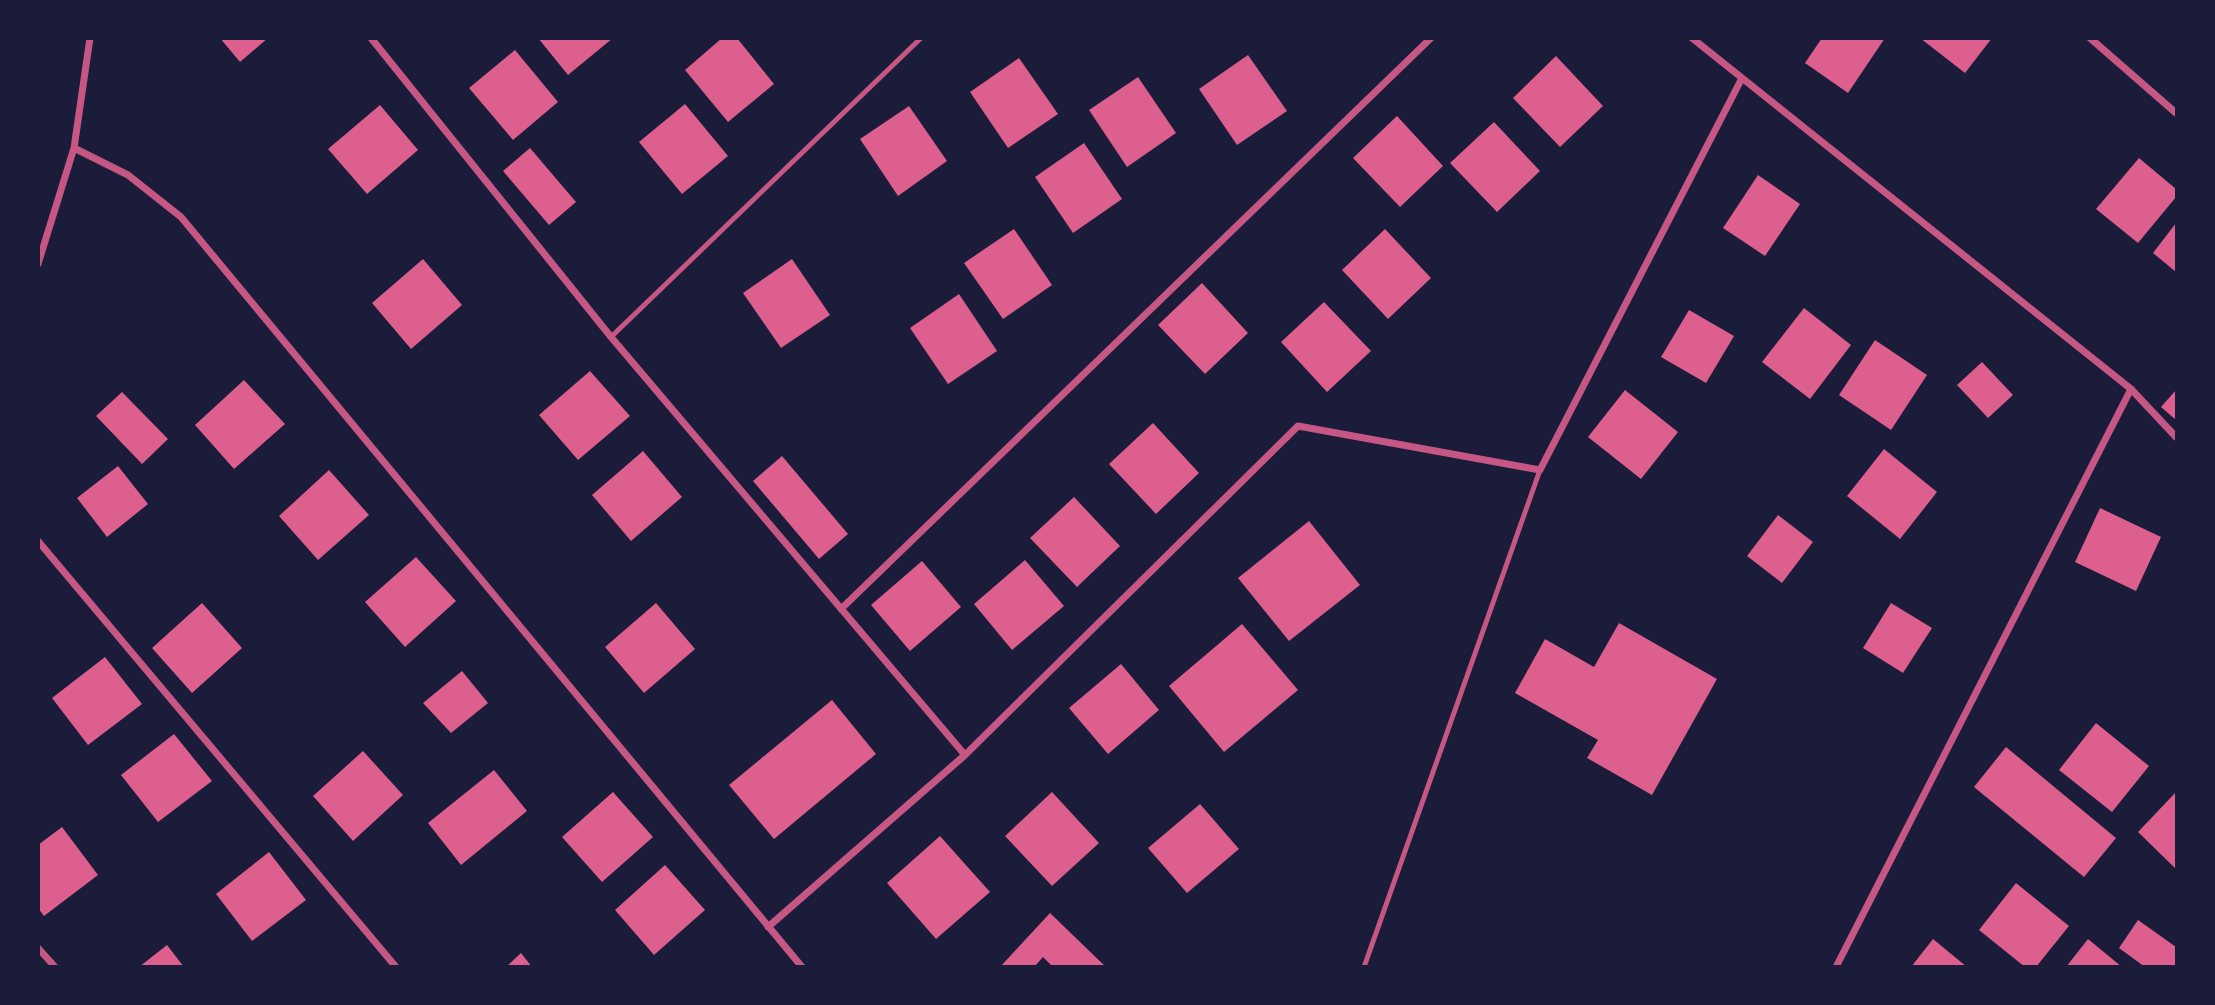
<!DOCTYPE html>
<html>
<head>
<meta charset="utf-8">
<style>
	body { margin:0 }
	#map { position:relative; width:2215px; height:1005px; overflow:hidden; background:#1b1b3a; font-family:Lato,sans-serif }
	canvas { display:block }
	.frame { position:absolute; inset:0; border:40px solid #1b1b3a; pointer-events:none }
</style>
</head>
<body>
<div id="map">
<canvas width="2215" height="1005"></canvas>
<div class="frame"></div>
</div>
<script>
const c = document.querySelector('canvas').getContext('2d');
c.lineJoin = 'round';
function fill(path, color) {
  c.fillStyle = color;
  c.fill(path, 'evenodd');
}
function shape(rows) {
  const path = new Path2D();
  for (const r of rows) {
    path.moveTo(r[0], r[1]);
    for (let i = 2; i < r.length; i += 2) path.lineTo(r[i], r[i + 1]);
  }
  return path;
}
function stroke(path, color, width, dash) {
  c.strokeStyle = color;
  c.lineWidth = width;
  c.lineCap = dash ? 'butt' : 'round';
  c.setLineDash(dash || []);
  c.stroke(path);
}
fill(shape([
	[220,38,268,38,240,62],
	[538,38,613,38,568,75],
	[722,38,737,38,774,84,728,122,685,70],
	[1822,38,1885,38,1848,93,1805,63],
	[1920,38,1992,38,1965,73],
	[515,50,558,102,513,140,469,88],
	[1248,55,1287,111,1237,145,1199,89],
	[1556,56,1603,106,1560,147,1513,98],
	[1019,58,1058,114,1008,148,970,92],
	[1138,77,1176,133,1127,167,1089,110],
	[685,104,728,156,682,194,639,142],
	[380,105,418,150,367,194,328,149],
	[909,106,947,161,898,196,860,139],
	[1397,116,1443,166,1400,207,1353,158],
	[1494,122,1540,171,1497,212,1450,163],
	[1084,143,1122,199,1073,233,1035,177],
	[530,148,576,202,549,225,503,171],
	[2139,158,2176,189,2176,197,2138,243,2096,209],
	[1758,175,1800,204,1765,256,1723,228],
	[2176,223,2176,272,2153,253],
	[1014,229,1052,285,1003,319,964,263],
	[1385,229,1431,278,1388,319,1342,270],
	[423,259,462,305,411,349,372,303],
	[792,259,830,315,781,348,743,293],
	[1202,283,1248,333,1205,374,1158,325],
	[959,294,997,351,948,384,910,328],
	[1324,302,1371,351,1327,392,1281,342],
	[1804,308,1851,345,1810,399,1762,362],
	[1689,310,1734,336,1706,383,1661,357],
	[1875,340,1927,375,1891,430,1839,395],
	[1982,362,2013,395,1988,418,1957,385],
	[590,371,630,416,578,460,539,415],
	[244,380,285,424,234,469,195,425],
	[1625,390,1678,432,1641,479,1588,437],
	[2176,390,2176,420,2161,407],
	[122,392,168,439,142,464,96,416],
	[1153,423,1199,473,1156,514,1109,464],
	[1884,449,1937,492,1900,539,1847,496],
	[643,451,682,497,631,541,592,495],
	[782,456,848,534,819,559,753,481],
	[118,466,148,504,107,537,77,498],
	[329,470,369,515,318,560,279,516],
	[1074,497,1120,546,1077,587,1030,538],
	[2100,508,2161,537,2136,591,2075,562],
	[1778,515,1813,542,1782,583,1747,556],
	[1309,521,1360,585,1289,641,1238,578],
	[416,557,456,601,405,647,365,602],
	[1025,560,1064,606,1012,650,974,604],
	[922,561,961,607,910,651,871,605],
	[202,603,242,648,192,693,152,648],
	[656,603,695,649,644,693,605,647],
	[1891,603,1932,628,1903,673,1863,648],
	[1619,623,1717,679,1652,795,1587,758,1598,740,1515,693,1545,639,1594,667],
	[1242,624,1298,690,1224,752,1169,686],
	[105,657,142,704,88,745,52,698],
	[1121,664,1159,710,1108,754,1069,708],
	[462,671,488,703,451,733,423,703],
	[832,700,876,754,774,839,729,785],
	[2096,723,2149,766,2112,812,2059,770],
	[174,734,212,781,158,822,121,775],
	[2006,747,2116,838,2084,877,1974,787],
	[363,751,403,795,353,841,313,796],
	[494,770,527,811,461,865,428,823],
	[613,792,653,837,602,882,562,837],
	[1052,792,1099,843,1052,886,1005,836],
	[2176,792,2176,869,2138,832],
	[1200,804,1239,849,1187,893,1148,848],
	[62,827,98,875,44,916,38,908,38,845],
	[940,836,990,892,936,939,887,883],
	[269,852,306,900,252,941,216,894],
	[665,865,705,910,654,955,615,910],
	[2016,883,2069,926,2036,967,2025,967,1979,930],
	[1050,913,1106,967,1053,967,1043,957,1034,967,1000,967],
	[2138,920,2176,947,2176,967,2145,967,2119,948],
	[1933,939,1967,967,1911,967],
	[2088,939,2122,967,2066,967],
	[167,945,184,967,139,967],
	[521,953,532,967,506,967]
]), '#dd5f8e');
stroke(shape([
	[611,337,921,38],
	[1364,967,1540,470]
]), '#c65784', 5);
stroke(shape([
	[371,38,611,337,965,755],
	[1692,38,2131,389,2176,437],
	[2090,38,2176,113],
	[74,148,128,175,181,217,802,967],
	[38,264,74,148,90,38],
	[38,541,396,967],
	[841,609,1431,38],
	[768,927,965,755,1298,426,1540,470,1742,78],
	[38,948,55,967],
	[1836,967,2131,389]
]), '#c65784', 7);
</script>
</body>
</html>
